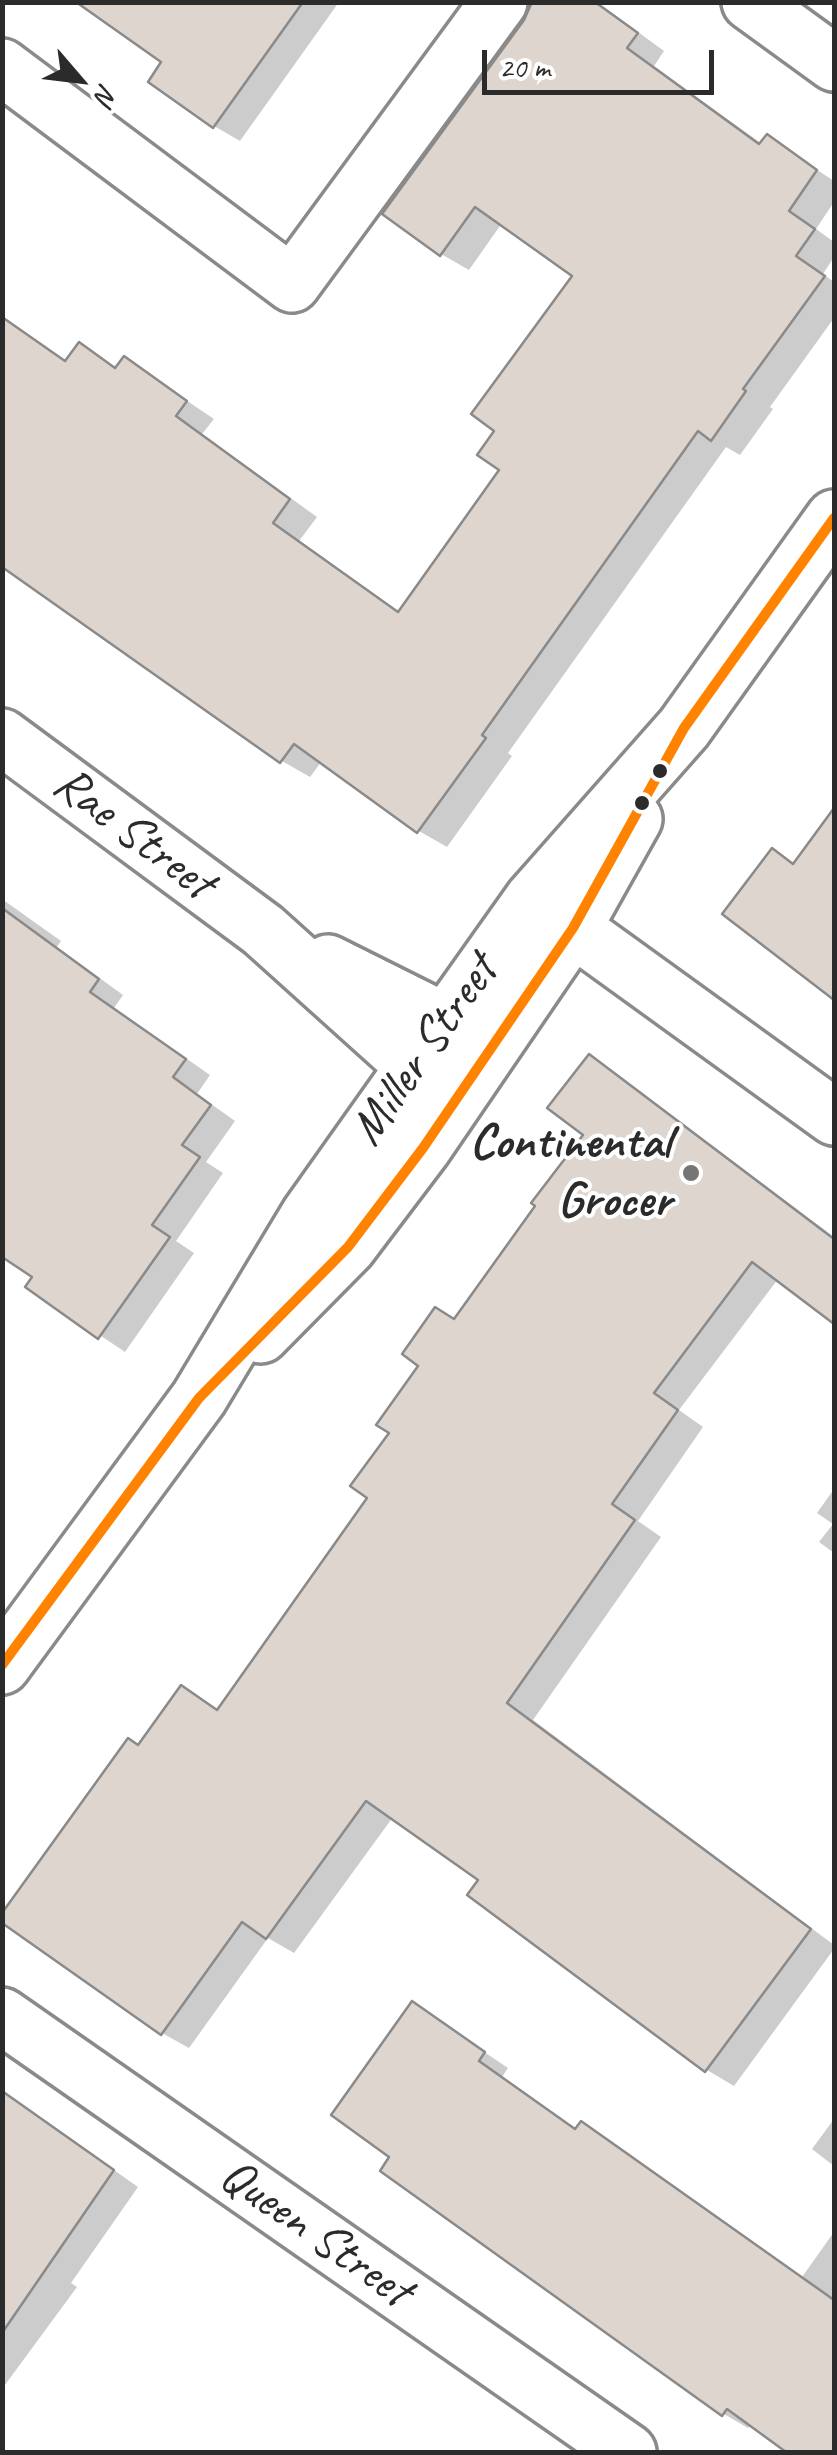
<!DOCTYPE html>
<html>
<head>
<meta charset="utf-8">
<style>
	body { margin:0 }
	#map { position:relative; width:837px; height:2455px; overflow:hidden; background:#fff; font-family:Caveat,sans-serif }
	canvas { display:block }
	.frame { position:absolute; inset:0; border:5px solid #2b2b2b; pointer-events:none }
	.north { position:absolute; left:30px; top:30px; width:100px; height:100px; -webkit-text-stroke:8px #fff; paint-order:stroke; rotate:118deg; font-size:28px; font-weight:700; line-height:40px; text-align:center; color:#2b2b2b }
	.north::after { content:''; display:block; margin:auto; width:35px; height:45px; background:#2b2b2b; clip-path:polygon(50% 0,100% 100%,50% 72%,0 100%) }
	.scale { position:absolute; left:482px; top:50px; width:232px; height:45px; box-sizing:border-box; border:5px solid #2b2b2b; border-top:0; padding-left:12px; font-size:30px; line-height:35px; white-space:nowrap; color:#2b2b2b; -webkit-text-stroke:8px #fff; paint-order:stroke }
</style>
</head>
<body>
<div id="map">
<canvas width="837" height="2455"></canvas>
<div class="frame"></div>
<div class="north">N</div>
<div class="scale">20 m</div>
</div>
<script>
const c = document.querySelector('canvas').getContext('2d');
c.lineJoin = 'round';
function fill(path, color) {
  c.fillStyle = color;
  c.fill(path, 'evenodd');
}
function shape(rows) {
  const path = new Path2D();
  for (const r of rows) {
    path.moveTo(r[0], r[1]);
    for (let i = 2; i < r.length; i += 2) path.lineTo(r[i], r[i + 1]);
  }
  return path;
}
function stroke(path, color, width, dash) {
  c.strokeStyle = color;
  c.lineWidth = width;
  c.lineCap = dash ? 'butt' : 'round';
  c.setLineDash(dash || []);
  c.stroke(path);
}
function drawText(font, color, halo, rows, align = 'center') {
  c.font = font + ' Caveat,sans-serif';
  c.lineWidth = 8;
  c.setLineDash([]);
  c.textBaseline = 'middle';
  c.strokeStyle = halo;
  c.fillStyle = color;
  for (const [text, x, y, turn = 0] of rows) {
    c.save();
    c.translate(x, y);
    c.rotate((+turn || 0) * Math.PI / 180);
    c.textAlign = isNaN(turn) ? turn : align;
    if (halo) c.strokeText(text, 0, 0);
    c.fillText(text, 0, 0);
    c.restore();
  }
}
fill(shape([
	[124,2,339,2,240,141,214,126],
	[535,2,597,2,664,51,654,66,762,144,767,137,834,181,834,202,816,229,834,242,834,257,823,274,834,282,834,318,770,407,773,409,740,455,726,447,508,753,512,756,447,847,419,831,322,761,310,777,282,761,2,564,2,316,67,362,79,345,117,369,125,359,214,419,202,434,317,517,299,541,400,613,503,470,498,431,575,275,502,223,469,270,441,254],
	[834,812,834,996,725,914,772,851,795,864],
	[2,899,61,941,57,947,123,995,114,1008,210,1075,197,1094,235,1121,206,1162,223,1173,176,1241,194,1253,125,1352,28,1287,35,1276,2,1252],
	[589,1057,616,1073,834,1237,834,1321,778,1279,679,1410,703,1427,638,1521,661,1537,533,1720,834,1945,834,1949,734,2086,707,2070,470,1894,481,1880,393,1817,294,1953,268,1938,189,2048,162,2033,139,1747,182,1688,220,1711,371,1498,392,1432,455,1321,586,1134],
	[834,1489,834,1553,819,1542,833,1524,817,1513],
	[413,2004,508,2068,502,2077,577,2130,582,2124,607,2138,802,2277,834,2232,834,2452,790,2452,752,2424,748,2428,724,2414,384,2171,392,2157],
	[2,2091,138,2187,71,2283,77,2287,2,2389],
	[834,2119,834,2166,812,2149]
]), '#0003');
const building = shape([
	[76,2,303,2,213,128,148,82,161,62,76,2],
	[532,2,595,2,638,33,627,48,759,144,767,134,817,170,789,211,815,229,796,256,825,276,743,389,746,391,711,441,698,431,482,735,486,738,417,833,294,744,280,763,2,567,2,317,65,361,79,342,115,368,124,356,187,401,176,416,290,499,273,523,398,612,499,470,477,455,494,431,471,414,572,276,475,207,440,256,382,214,524,20,532,2],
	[834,808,834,1000,722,914,772,848,793,864,834,808],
	[2,908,99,979,90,992,186,1059,173,1077,211,1105,182,1145,200,1157,152,1225,170,1237,98,1339,25,1287,32,1277,2,1257,2,908],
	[589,1054,834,1239,834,1324,752,1262,654,1393,678,1410,612,1504,635,1520,507,1703,811,1929,705,2072,467,1895,478,1880,366,1801,266,1939,242,1922,161,2035,2,1923,2,1913,128,1738,138,1745,181,1685,217,1710,367,1498,350,1486,389,1433,376,1425,418,1366,402,1354,435,1307,454,1319,535,1206,531,1203,583,1135,547,1108,589,1054],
	[412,2001,485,2052,479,2061,575,2129,581,2121,834,2300,834,2452,786,2452,727,2409,722,2416,380,2171,389,2157,331,2115,412,2001],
	[2,2091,114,2170,2,2333,2,2091]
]);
fill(building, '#ddd5ce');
stroke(building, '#8a8a8a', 2.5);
const minor = shape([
	[750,2,834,63],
	[2,67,292,284,499,2],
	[2,737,263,930,414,1066,442,1087],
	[545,908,834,1117],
	[328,963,446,1022,476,1044],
	[261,1335,348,1247,423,1148,573,928,634,819],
	[2,1666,199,1398,309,1215,533,899,684,728,834,518],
	[2,2016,628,2452]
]);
stroke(minor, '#8a8a8a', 62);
stroke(minor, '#fff', 55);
stroke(shape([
	[2,1665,199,1398,348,1247,423,1148,573,928,684,728,834,518]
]), '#ff8200', 10);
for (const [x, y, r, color] of [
	[660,771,9,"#2b2b2b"],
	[642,803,9,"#2b2b2b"],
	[691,1173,10,"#757575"]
]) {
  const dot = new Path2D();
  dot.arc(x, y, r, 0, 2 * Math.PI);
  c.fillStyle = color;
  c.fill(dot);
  stroke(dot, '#fff', 4);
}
drawText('50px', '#2b2b2b', '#fff', [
	["Rae Street",133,834,37],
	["Miller Street",425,1051,-55],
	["Queen Street",315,2234,35]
]);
drawText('bold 50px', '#2b2b2b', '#fff', [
	["Continental",671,1144],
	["Grocer",671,1202]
], 'right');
</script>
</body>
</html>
